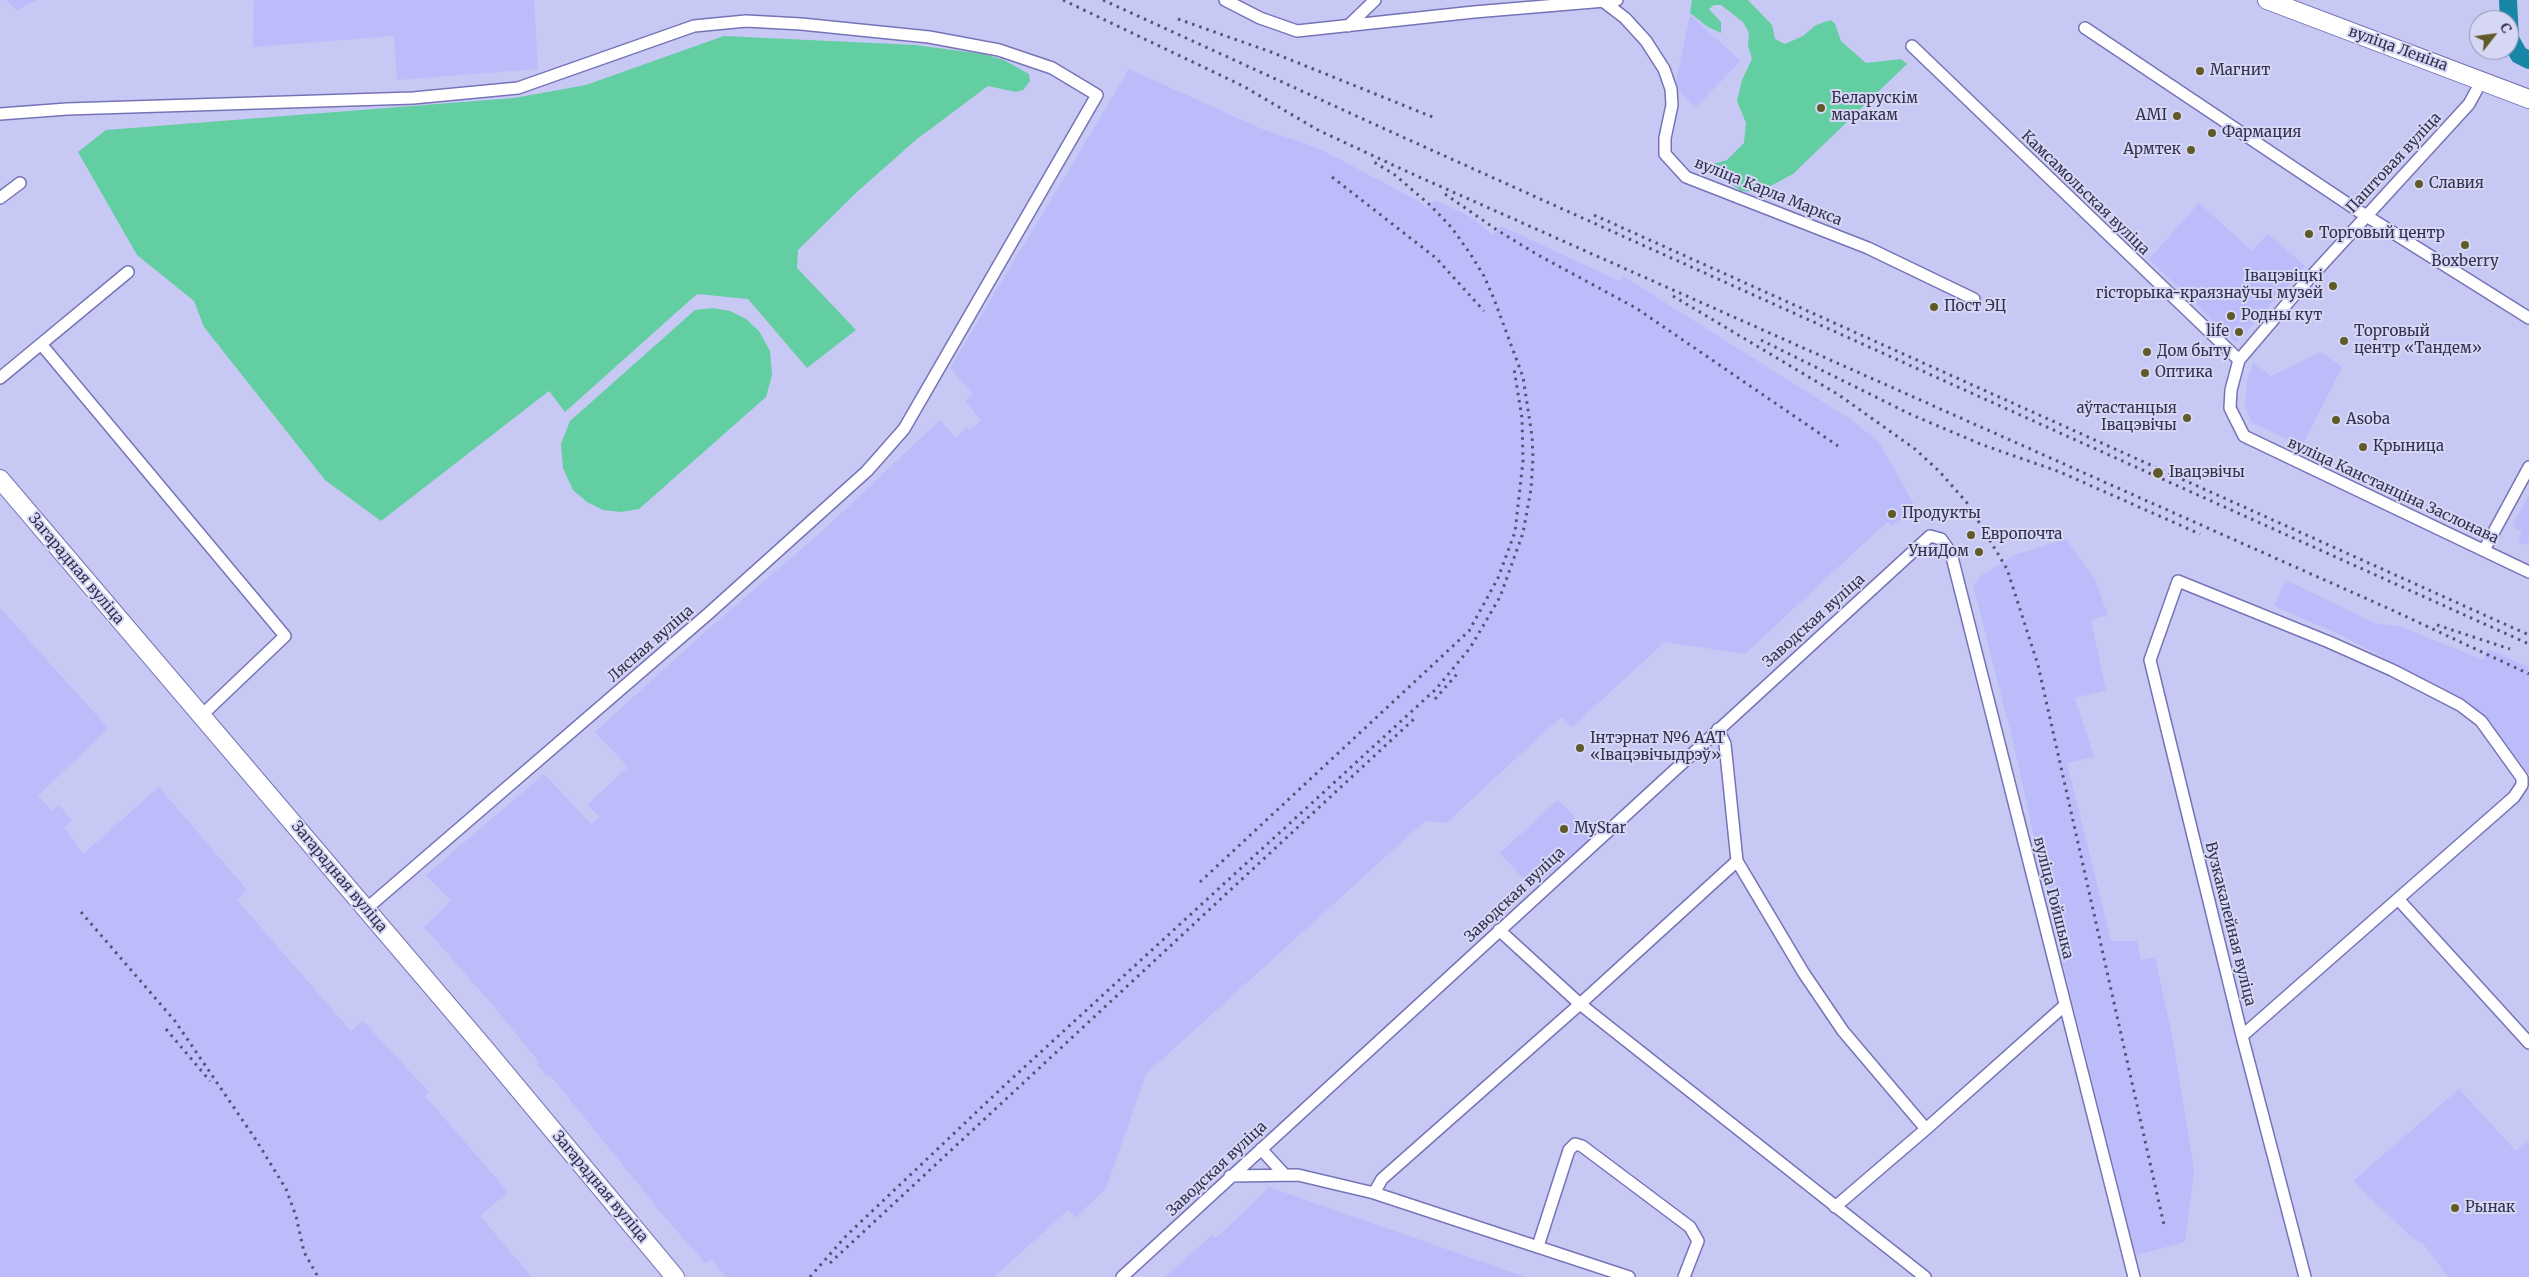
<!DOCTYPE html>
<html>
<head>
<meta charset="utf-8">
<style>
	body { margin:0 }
	#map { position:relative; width:2529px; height:1277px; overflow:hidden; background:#c7c8f4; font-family:Merriweather,serif }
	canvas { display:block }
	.north { position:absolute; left:2469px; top:10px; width:50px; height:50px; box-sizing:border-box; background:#d6d7f4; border:1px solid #9495b2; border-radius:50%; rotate:60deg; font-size:14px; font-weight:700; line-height:20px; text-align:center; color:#32314e }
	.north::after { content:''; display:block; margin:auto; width:18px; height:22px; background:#5f5a27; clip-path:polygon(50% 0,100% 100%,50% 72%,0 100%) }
</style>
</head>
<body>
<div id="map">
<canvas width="2529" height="1277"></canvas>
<div class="north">С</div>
</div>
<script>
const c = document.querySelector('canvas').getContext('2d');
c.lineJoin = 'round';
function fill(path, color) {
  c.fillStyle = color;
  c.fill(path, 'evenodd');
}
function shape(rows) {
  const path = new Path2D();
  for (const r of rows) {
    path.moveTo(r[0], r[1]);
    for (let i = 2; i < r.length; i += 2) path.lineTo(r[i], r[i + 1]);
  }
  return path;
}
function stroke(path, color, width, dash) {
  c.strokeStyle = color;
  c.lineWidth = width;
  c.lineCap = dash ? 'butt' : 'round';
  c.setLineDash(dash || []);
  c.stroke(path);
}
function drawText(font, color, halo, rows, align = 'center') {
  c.font = font + ' Merriweather,serif';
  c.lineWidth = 4;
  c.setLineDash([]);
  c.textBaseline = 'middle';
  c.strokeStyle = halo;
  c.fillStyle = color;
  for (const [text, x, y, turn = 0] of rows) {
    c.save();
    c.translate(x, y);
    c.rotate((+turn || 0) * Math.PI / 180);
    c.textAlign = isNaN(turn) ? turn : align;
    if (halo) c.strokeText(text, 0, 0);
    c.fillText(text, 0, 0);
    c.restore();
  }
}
fill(shape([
	[6,0,37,0,17,10],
	[254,0,534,0,538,69,397,80,394,36,253,47],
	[1690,15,1741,61,1695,108,1675,86],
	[1129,69,1262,129,1318,148,1420,202,1427,208,1435,200,1469,216,1493,235,1501,226,1619,281,1623,276,1850,419,1879,442,1916,508,1891,526,1888,522,1876,532,1745,654,1665,642,1572,727,1561,717,1446,823,1425,821,1146,1074,1106,1188,1075,1218,1068,1210,994,1277,726,1277,711,1259,705,1263,668,1221,550,1075,547,1076,537,1064,539,1062,490,1002,424,927,451,901,426,875,544,774,591,824,600,817,587,805,628,767,595,732,706,631,820,533,940,420,956,438,966,427,970,430,981,420,965,401,973,394,950,368],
	[2199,203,2252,251,2268,234,2305,266,2236,343,2149,259],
	[2321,352,2342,367,2302,446,2251,422,2245,406,2247,381,2253,362,2271,376],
	[2529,495,2529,543,2526,545,2518,542,2522,532,2512,526],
	[2066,539,2094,578,2108,615,2091,620,2106,690,2075,698,2094,757,2067,763,2111,941,2137,941,2141,960,2155,957,2173,1040,2194,1170,2185,1242,2136,1255,2059,948,2013,742,1973,585,1982,575,2015,555],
	[2286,580,2374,623,2399,626,2483,660,2488,649,2529,667,2529,775,2490,722,2472,705,2345,637,2274,606],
	[0,608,108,728,38,796,52,811,59,805,72,820,64,827,83,854,159,787,247,890,237,900,351,1031,363,1021,429,1092,425,1096,508,1192,480,1216,532,1277,0,1277],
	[1558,800,1593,836,1532,888,1500,853],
	[2459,1089,2516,1151,2529,1138,2529,1277,2448,1277,2424,1245,2409,1235,2353,1181],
	[1269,1187,1526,1277,1165,1277,1212,1235,1215,1238,1223,1232]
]), '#bcbcfb');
fill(shape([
	[1692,0,1748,0,1772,25,1775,39,1785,44,1803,36,1816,25,1831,20,1835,24,1841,41,1866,63,1901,59,1907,64,1793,174,1759,192,1741,191,1714,171,1713,164,1727,160,1744,143,1746,123,1737,101,1742,80,1752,59,1748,46,1749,33,1743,22,1721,5,1714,5,1709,9,1721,22,1721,33,1708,27,1690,13],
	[724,36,915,45,983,54,1004,60,1029,74,1030,81,1023,90,1016,92,988,86,917,139,858,191,798,250,797,268,856,330,807,368,748,299,697,294,565,412,549,391,381,521,325,480,204,327,194,301,137,255,78,152,106,130,514,98,586,85],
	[713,308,730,311,746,319,759,331,770,351,772,375,766,397,639,509,621,512,603,510,587,502,573,490,563,468,561,444,570,421,695,310]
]), '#63cea2');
stroke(shape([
	[2508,0,2510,39,2519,55,2529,60]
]), '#1886a7', 18);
const street = shape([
	[1225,0,1260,18,1297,31,1474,12,1617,0],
	[1604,2,1625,18,1646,41,1664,69,1671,89,1672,105,1665,138,1665,154,1686,177,1868,248,1974,299],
	[1348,26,1375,0],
	[2085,28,2357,210,2529,318],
	[1912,46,2239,360],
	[2482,80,2469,104,2297,292,2239,360,2231,390,2230,408,2244,436,2529,572],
	[0,114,67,109,413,98,518,88,694,26,746,21,801,24,929,37,999,50,1052,68,1097,95,904,429,867,471,708,614,366,909],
	[0,198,20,183],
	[41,344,285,636,201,716],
	[0,378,128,272],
	[2484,550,2529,467],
	[1718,729,1725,744,1737,861,1803,972,1843,1031,1926,1129],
	[2398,899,2529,1043],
	[1499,930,1580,1004,1925,1277],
	[2242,1036,2514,797,2522,785,2522,778,2481,721,2460,705,2392,670,2329,642,2178,581,2150,660,2242,1036,2305,1277],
	[1261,1149,1284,1174],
	[1230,1176,1298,1175,1374,1193,1629,1277],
	[1374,1193,1382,1179,1580,1004,1737,861],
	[1835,1207,1926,1129,2064,1006],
	[1538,1246,1569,1150,1575,1144,1582,1146,1690,1227,1698,1241,1684,1277],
	[1122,1277,1930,536,1941,539,1951,553,2134,1277]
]);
const primary = shape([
	[2267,0,2529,99],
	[0,479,486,1050,675,1277]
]);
stroke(street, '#7674b7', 14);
stroke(primary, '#7674b7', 20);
stroke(street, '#fff', 11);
stroke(primary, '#fff', 18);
stroke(shape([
	[1063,0,1243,86,1318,130,1408,172,2392,610,2529,674],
	[1103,0,1387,130,2529,644],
	[1178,19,1271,52,1435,118],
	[1332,177,1436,258,1484,311],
	[1445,194,1497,230,1538,255,1636,308,1838,446],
	[1594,215,2529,635],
	[1673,296,1839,395,1915,449,1939,471,1968,504,2007,569,2038,665,2164,1225],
	[1761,340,1912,415,1983,445,2060,472,2200,534],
	[2437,625,2510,649],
	[1435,699,1458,673],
	[1200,882,1469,631,1498,578,1515,532,1523,461,1522,418,1514,369],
	[81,912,175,1021,256,1140,286,1189,296,1216,304,1252,318,1277],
	[166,1029,210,1081],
	[830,1263,1415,718],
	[810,1277,846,1236,1006,1084,1436,689,1470,648,1500,597,1523,533,1531,489,1533,458,1532,436,1523,377,1494,299,1484,276,1471,255,1452,228,1430,205,1395,175,1374,162]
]), '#545374', 3, [2.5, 5]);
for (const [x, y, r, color] of [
	[2200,71,5,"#5f5a27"],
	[1821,108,5,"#5f5a27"],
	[2177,116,5,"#5f5a27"],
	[2212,133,5,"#5f5a27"],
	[2191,150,5,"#5f5a27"],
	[2419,184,5,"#5f5a27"],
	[2309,234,5,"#5f5a27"],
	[2465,245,5,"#5f5a27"],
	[2333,286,5,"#5f5a27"],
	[1934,307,5,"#5f5a27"],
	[2231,316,5,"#5f5a27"],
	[2239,332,5,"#5f5a27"],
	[2344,341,5,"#5f5a27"],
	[2147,352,5,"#5f5a27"],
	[2145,373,5,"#5f5a27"],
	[2187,418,5,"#5f5a27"],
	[2336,420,5,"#5f5a27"],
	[2363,447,5,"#5f5a27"],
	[2158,473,6,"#5f5a27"],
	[1892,514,5,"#5f5a27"],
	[1971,535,5,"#5f5a27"],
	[1979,552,5,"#5f5a27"],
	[1580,748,5,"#5f5a27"],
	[1564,829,5,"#5f5a27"],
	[2455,1208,5,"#5f5a27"]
]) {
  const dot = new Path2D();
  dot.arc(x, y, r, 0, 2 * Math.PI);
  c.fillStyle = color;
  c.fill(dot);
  stroke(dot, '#d6d7f4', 2);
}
drawText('15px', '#32314e', '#d6d7f4', [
	["вуліца Леніна",2398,49,20],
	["Паштовая вуліца",2394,163,-47],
	["вуліца Карла Маркса",1768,192,22],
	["Камсамольская вуліца",2085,193,44],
	["вуліца Канстанціна Заслонава",2393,491,25],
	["Загарадная вуліца",76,569,50],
	["Заводская вуліца",1814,621,-42],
	["Лясная вуліца",651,644,-41],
	["Загарадная вуліца",339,877,50],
	["Заводская вуліца",1515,895,-43],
	["вуліца Гойшыка",2053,898,76],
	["Вузкакалейная вуліца",2230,924,76],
	["Заводская вуліца",1217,1169,-43],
	["Загарадная вуліца",600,1187,50]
]);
drawText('15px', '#32314e', '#d6d7f4', [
	["Магнит",2210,71],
	["Беларускім",1831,99],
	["маракам",1831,116],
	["AMI",2167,116,"right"],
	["Фармация",2222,133],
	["Армтек",2181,150,"right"],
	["Славия",2429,184],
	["Торговый центр",2319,234],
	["Boxberry",2465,262,"center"],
	["Івацэвіцкі",2323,277,"right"],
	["гісторыка-краязнаўчы музей",2323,294,"right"],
	["Пост ЭЦ",1944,307],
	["Родны кут",2241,316],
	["life",2229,332,"right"],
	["Торговый",2354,332],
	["центр «Тандем»",2354,349],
	["Дом быту",2157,352],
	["Оптика",2155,373],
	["аўтастанцыя",2177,409,"right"],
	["Івацэвічы",2177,426,"right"],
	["Asoba",2346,420],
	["Крыница",2373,447],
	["Івацэвічы",2169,473],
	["Продукты",1902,514],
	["Европочта",1981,535],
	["УниДом",1969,552,"right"],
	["Інтэрнат №6 ААТ",1590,739],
	["«Івацэвічыдрэў»",1590,756],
	["MyStar",1574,829],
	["Рынак",2465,1208]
], 'left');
</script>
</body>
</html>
